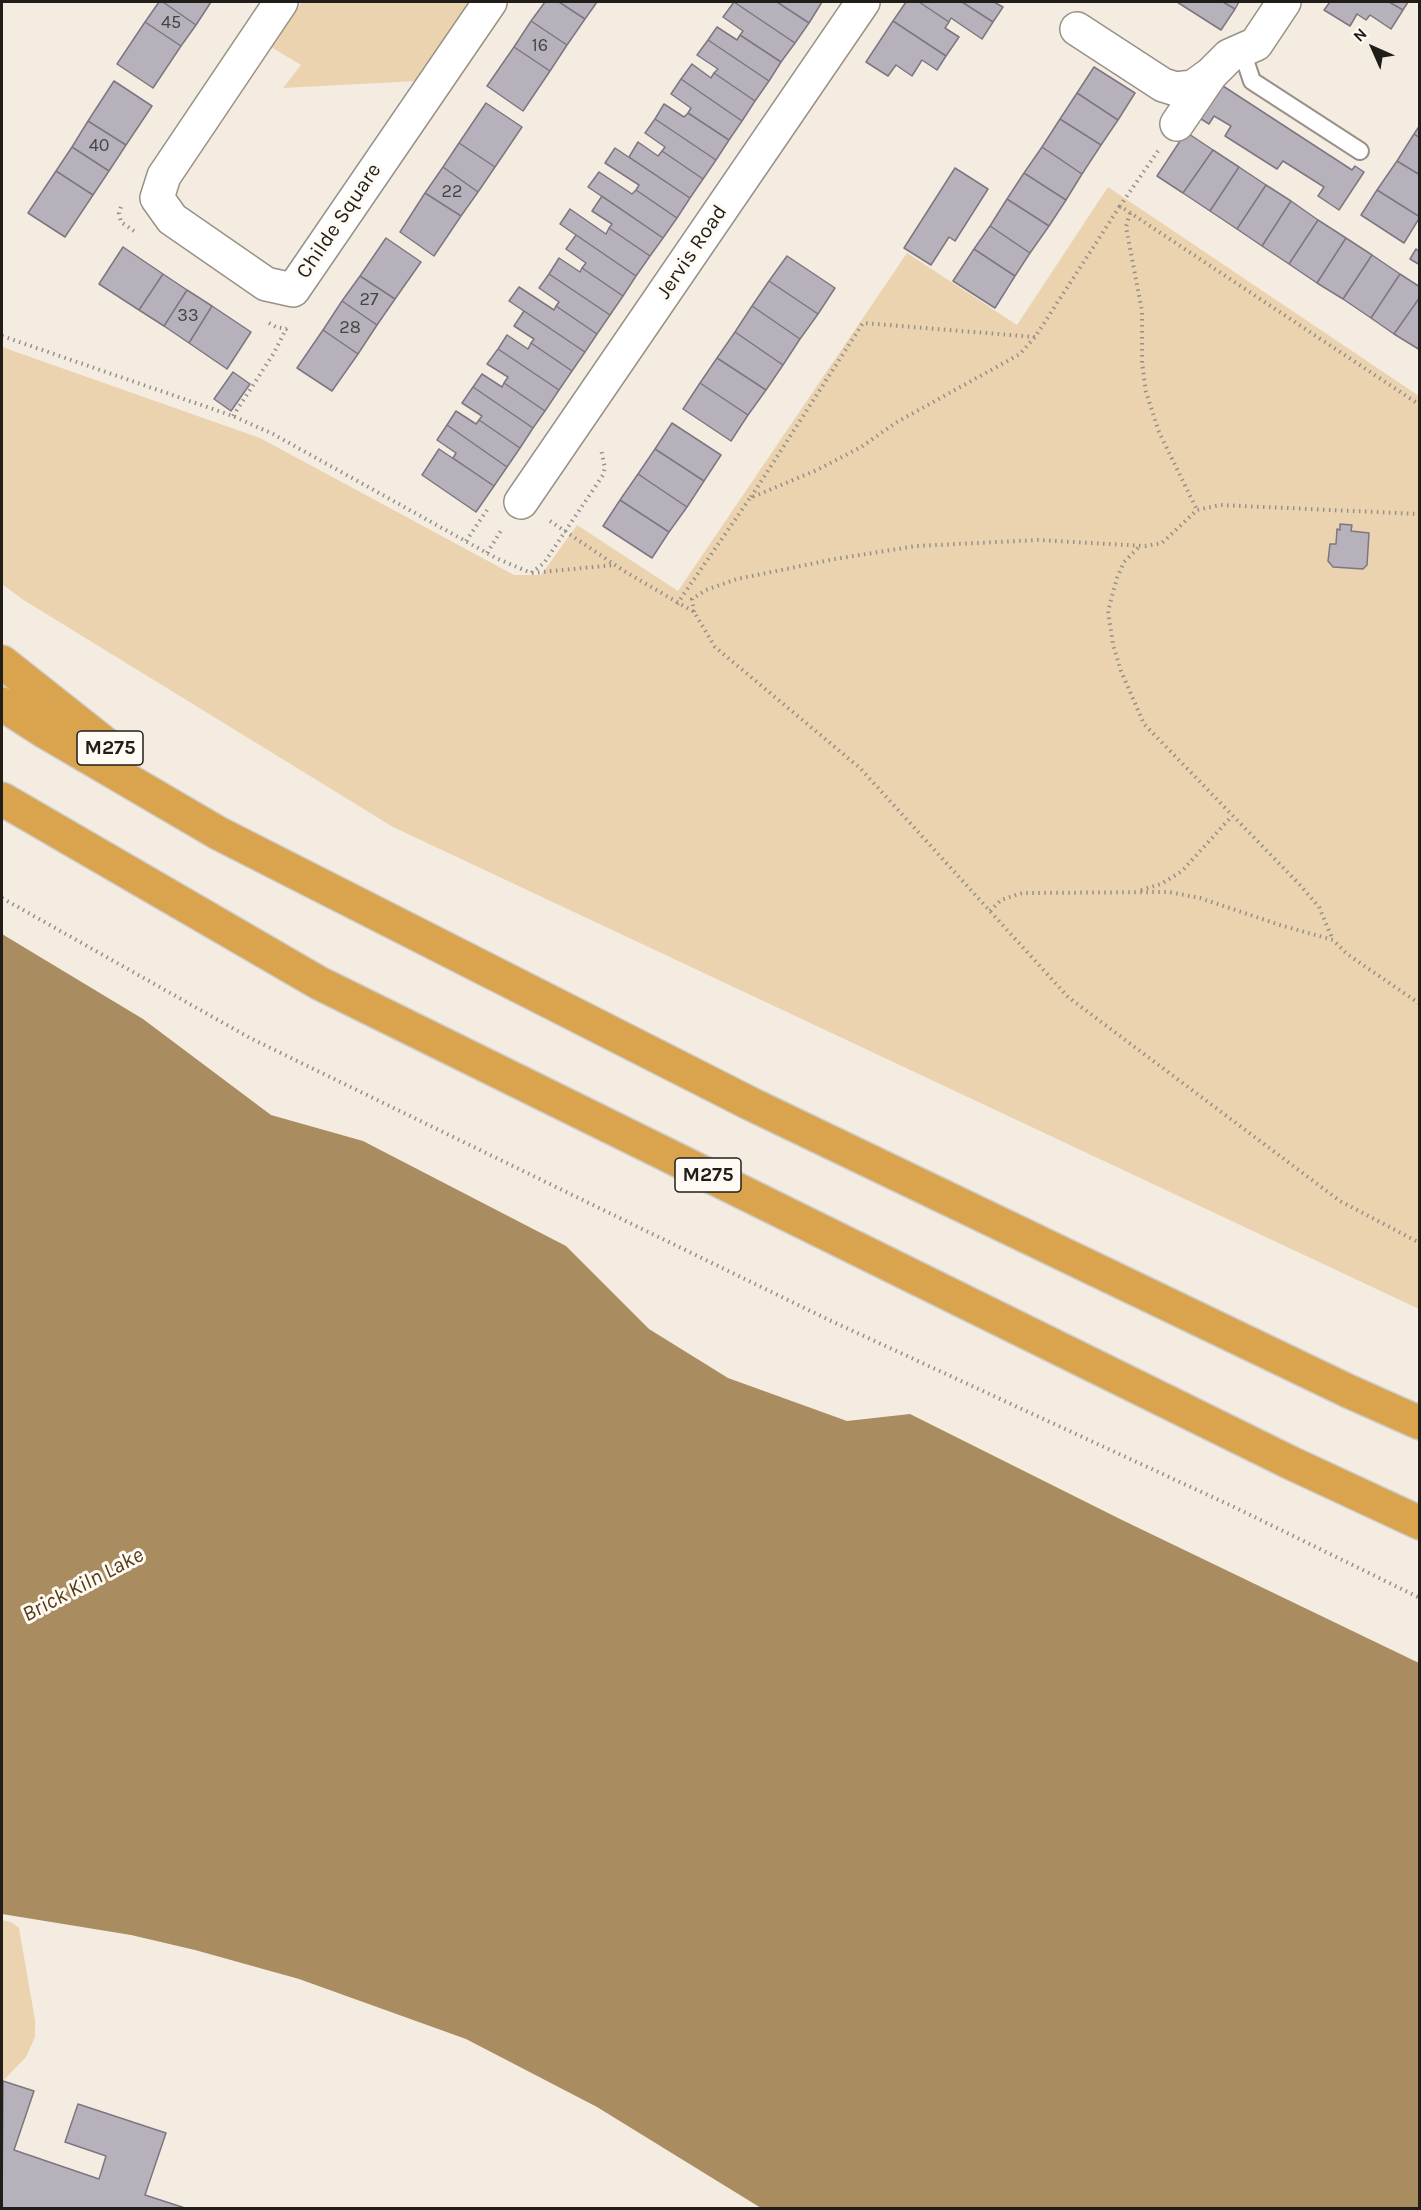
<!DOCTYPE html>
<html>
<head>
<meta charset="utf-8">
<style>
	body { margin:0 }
	#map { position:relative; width:1421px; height:2210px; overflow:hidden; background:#f4ece1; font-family:Karla,sans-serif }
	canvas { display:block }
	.frame { position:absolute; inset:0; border:3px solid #211e1a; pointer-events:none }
	.north { position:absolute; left:1343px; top:18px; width:60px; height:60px; -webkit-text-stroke:4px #fffaf3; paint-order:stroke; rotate:315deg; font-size:16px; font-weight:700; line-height:24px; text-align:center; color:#211e1a }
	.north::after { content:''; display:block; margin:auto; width:21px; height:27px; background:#211e1a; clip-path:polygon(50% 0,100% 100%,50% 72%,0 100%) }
</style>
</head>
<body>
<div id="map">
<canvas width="1421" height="2210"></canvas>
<div class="frame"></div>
<div class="north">N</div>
</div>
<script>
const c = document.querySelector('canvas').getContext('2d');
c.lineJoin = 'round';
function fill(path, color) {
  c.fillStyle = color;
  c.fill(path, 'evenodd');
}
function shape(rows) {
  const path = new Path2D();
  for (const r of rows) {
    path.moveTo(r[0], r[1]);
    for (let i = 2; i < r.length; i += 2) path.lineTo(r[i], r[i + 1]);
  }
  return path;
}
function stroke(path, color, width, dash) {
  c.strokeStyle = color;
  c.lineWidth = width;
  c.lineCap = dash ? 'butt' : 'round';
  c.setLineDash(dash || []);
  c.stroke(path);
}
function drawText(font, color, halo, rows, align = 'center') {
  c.font = font + ' Karla,sans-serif';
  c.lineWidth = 6;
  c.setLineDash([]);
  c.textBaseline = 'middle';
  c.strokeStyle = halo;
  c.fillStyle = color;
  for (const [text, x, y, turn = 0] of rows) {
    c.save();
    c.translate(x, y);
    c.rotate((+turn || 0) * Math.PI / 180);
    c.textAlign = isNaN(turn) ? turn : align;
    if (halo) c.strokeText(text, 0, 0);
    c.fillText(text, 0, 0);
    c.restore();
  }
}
fill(shape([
	[302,2,471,2,418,81,283,88,301,65,271,47],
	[1108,187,1419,396,1419,1309,393,827,22,599,2,584,2,347,260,438,514,575,541,575,577,525,678,591,907,253,1017,325],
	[2,1920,11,1922,19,1928,35,2020,35,2037,26,2057,2,2082]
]), '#ebd3af');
fill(shape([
	[2,934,143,1019,271,1115,363,1141,566,1246,649,1329,728,1378,847,1421,910,1414,1120,1519,1419,1663,1419,2208,761,2208,597,2107,466,2039,299,1979,195,1950,131,1935,2,1914]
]), '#aa8c61');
const building = shape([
	[159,2,163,2,196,25,181,46,145,22,159,2],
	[163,2,211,2,196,25,163,2],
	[545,2,559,2,585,19,567,45,531,21,545,2],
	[559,2,597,2,585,19,559,2],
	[734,2,777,2,809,23,795,43,734,2],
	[734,2,795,43,781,62,740,35,743,31,723,17,734,2],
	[777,2,822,2,809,23,777,2],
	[906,2,919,2,949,22,945,28,959,37,946,56,893,21,906,2],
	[919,2,962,2,993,22,982,39,951,18,949,22,919,2],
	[962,2,994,2,1003,7,993,22,962,2],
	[1177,2,1223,2,1235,9,1221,30,1177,2],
	[1223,2,1239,2,1235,9,1223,2],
	[1330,2,1389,2,1403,10,1391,29,1370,15,1366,20,1357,14,1350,26,1324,10,1330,2],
	[1389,2,1408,2,1403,10,1389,2],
	[531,21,567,45,550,71,514,47,531,21],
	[893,21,946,56,937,70,922,60,912,76,896,65,888,76,866,62,893,21],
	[145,22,181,46,153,88,117,64,145,22],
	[717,27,737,40,740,35,781,62,769,81,708,40,717,27],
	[708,40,769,81,755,101,714,73,718,69,697,55,708,40],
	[514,47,550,71,523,111,487,86,514,47],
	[692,64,711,78,714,73,755,101,742,121,681,79,692,64],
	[1094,67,1135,93,1118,120,1077,93,1094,67],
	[681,79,742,121,729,140,688,113,691,108,671,94,681,79],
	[114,81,152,106,126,145,88,121,114,81],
	[1223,86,1352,170,1355,166,1364,172,1339,210,1318,196,1324,187,1283,161,1277,169,1225,136,1231,126,1214,116,1209,124,1198,117,1205,108,1207,109,1223,86],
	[1077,93,1118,120,1101,145,1060,119,1077,93],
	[486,103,522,127,495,167,459,143,486,103],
	[664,104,684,117,688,113,729,140,716,160,655,119,664,104],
	[655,119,716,160,703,179,662,151,665,147,645,133,655,119],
	[1060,119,1101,145,1082,174,1042,147,1060,119],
	[88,121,126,145,109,171,72,147,88,121],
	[1420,125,1420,138,1414,134,1420,125],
	[1186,132,1213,150,1183,193,1157,176,1186,132],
	[1414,134,1420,138,1420,175,1397,161,1414,134],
	[638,142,658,156,662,151,703,179,690,198,629,157,638,142],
	[459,143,495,167,478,192,443,167,459,143],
	[72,147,109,171,93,195,56,171,72,147],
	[1042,147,1082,174,1066,200,1024,173,1042,147],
	[615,148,690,198,677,218,636,190,639,185,605,163,615,148],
	[1213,150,1239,167,1210,211,1183,193,1213,150],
	[1397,161,1420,175,1420,217,1377,190,1397,161],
	[443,167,478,192,461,216,425,193,443,167],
	[1239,167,1266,185,1237,229,1210,211,1239,167],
	[955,168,988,189,955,241,949,237,931,265,904,248,955,168],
	[56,171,93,195,65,237,28,213,56,171],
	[599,172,632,194,636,190,677,218,663,238,588,187,599,172],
	[1024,173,1066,200,1049,226,1007,199,1024,173],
	[1266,185,1291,201,1262,246,1237,229,1266,185],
	[1377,190,1420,217,1404,243,1361,215,1377,190],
	[425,193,461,216,434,256,400,232,425,193],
	[602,196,663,238,650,256,609,228,612,224,592,211,602,196],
	[1007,199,1049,226,1030,253,990,226,1007,199],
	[1291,201,1318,220,1289,264,1262,246,1291,201],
	[570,209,606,234,609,228,650,256,636,276,560,224,570,209],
	[1318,220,1346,238,1317,283,1289,264,1318,220],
	[990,226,1030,253,1015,276,974,249,990,226],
	[576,235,636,276,623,296,582,268,586,263,566,249,576,235],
	[386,238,421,262,395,299,360,276,386,238],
	[1346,238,1372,255,1343,299,1317,283,1346,238],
	[123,247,163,274,139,310,99,284,123,247],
	[974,249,1015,276,995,308,953,281,974,249],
	[1416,249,1420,252,1420,265,1410,259,1416,249],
	[1372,255,1400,274,1371,318,1343,299,1372,255],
	[787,256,835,288,818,314,769,281,787,256],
	[559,258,580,272,582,268,623,296,610,315,549,274,559,258],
	[163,274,187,290,164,326,139,310,163,274],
	[549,274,610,315,597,334,556,306,559,302,539,288,549,274],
	[1400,274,1420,287,1420,297,1394,334,1371,318,1400,274],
	[360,276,395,299,377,325,342,301,360,276],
	[769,281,818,314,800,339,752,306,769,281],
	[519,287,554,310,556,306,597,334,585,352,509,301,519,287],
	[187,290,212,306,189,343,164,326,187,290],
	[1420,297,1420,350,1394,334,1420,297],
	[342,301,377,325,358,354,323,330,342,301],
	[212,306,251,332,227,369,189,343,212,306],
	[752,306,800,339,783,365,735,332,752,306],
	[524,311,585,352,572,371,531,343,534,339,514,326,524,311],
	[323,330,358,354,332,391,297,368,323,330],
	[735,332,783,365,766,390,717,358,735,332],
	[507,335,528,349,531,343,572,371,559,390,498,349,507,335],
	[498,349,559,390,545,411,504,383,508,377,487,364,498,349],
	[717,358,766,390,748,415,700,383,717,358],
	[233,372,250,384,231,411,214,399,233,372],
	[482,374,502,387,504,383,545,411,533,428,473,387,482,374],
	[700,383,748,415,731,441,683,409,700,383],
	[473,387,533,428,520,448,479,420,482,416,462,403,473,387],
	[456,411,476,424,479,420,520,448,507,467,447,425,456,411],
	[672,423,721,455,704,481,655,449,672,423],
	[447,425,507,467,494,486,453,458,456,453,437,440,447,425],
	[439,449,494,486,476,512,422,475,439,449],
	[655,449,704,481,687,507,638,474,655,449],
	[638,474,687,507,669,532,620,500,638,474],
	[620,500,669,532,652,558,603,526,620,500],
	[1340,524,1352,525,1351,531,1369,533,1367,565,1363,569,1333,567,1328,561,1330,544,1336,544,1337,529,1340,530,1340,524],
	[3,2081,34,2091,14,2150,99,2179,106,2156,65,2142,78,2104,166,2133,145,2195,185,2208,2,2208,3,2081]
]);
fill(building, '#b7b1bc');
stroke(building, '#7c7681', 1.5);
const service = shape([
	[1242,51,1252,81,1360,151]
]);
const minor = shape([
	[281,2,164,176,157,198,172,219,266,284,293,290,490,2],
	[1077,29,1163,85,1176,89,1193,87,1211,74,1229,56,1256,44,1284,2],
	[1177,124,1211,74],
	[521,502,863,2]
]);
const motorway = shape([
	[2,662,122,757],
	[2,704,42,730,218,833,751,1104,1348,1391,1420,1423],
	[2,799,319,983,1291,1463,1420,1523]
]);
stroke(service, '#989187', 20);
stroke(minor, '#989187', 36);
stroke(motorway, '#cececd', 36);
stroke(shape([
	[1158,151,1120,206,1420,405],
	[121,207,119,213,121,222,134,231],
	[1130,213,1126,227,1142,311,1142,363,1146,392,1159,432,1197,510],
	[269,323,276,327,286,329,290,326],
	[2,336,233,416,273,434,496,558,531,573,544,563,603,475,605,468,601,449],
	[233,416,274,353,286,329],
	[751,497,863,323,1035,337],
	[550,521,624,571,694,612,715,647,860,768,1068,997,1340,1201,1420,1243],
	[466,541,487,510],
	[1138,548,1124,562,1117,578,1108,611,1113,645,1121,671,1144,724,1300,885,1319,907,1333,940],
	[487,553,502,529],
	[532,573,614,565],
	[677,604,750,498,817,470,861,447,897,422,1020,354,1035,337,1120,206],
	[694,612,692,599,706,590,737,579,835,559,916,546,1038,540,1145,546,1162,543,1197,510,1220,505,1420,514],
	[1141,890,1161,884,1182,871,1232,816],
	[2,898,250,1038,827,1319,1234,1507,1420,1598],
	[990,911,1001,900,1022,893,1169,892,1200,898,1280,925,1333,940,1347,954,1420,1004]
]), '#959088', 4, [1.5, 4.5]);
stroke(service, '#fff', 16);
stroke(minor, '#fff', 33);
stroke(motorway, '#daa34d', 33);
drawText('18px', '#464342', null, [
	["45",171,23],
	["16",540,46],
	["40",99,146],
	["22",452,192],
	["27",369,300],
	["33",188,316],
	["28",350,328]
]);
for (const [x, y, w] of [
	[110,748,66],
	[708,1175,66]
]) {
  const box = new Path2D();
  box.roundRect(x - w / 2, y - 17, w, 34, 4.5);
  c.fillStyle = '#fffaf3';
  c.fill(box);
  stroke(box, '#211e1a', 1.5);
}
drawText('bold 20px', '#211e1a', null, [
	["M275",110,748],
	["M275",708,1175]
]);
drawText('21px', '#211e1a', '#fffaf3', [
	["Childe Square",339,221,-56],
	["Jervis Road",692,252,-56]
]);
drawText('italic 22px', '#503a17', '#fffaf3', [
	["Brick Kiln Lake",83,1585,-28]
]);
</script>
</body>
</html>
